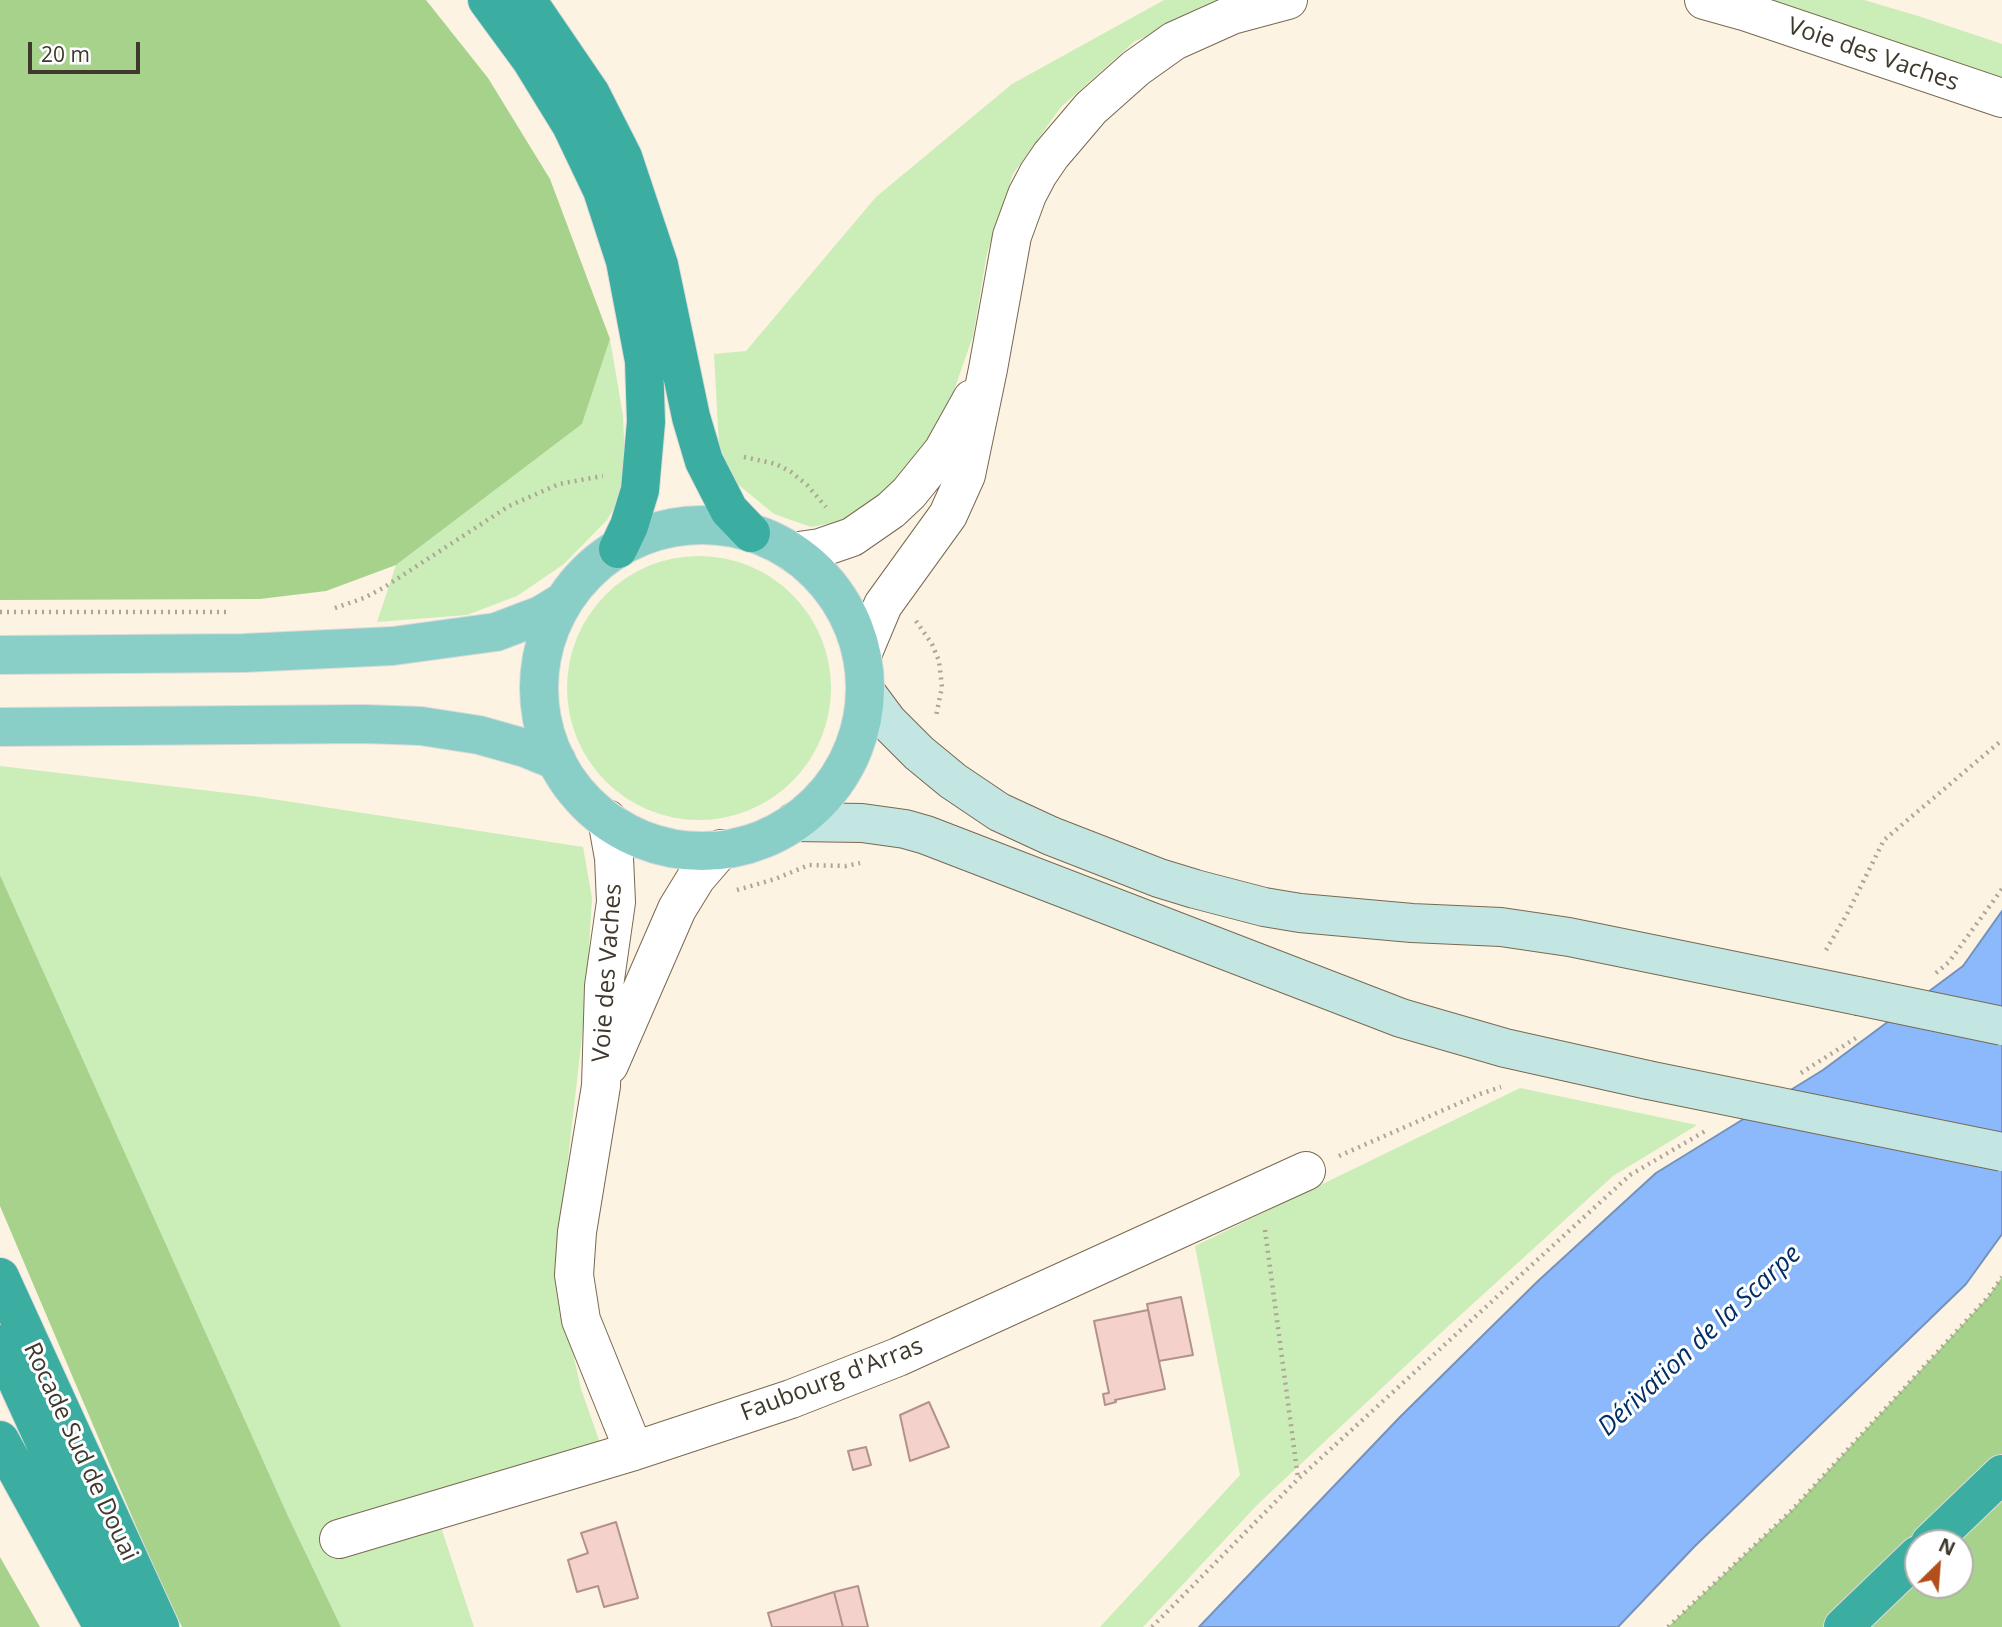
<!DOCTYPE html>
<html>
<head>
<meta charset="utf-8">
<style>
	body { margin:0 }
	#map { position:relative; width:2002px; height:1627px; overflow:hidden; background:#fdf3e2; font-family:"Open Sans",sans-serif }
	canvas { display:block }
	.north { position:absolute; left:1904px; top:1529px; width:70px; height:70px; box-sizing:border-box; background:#fff; border:2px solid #b2afab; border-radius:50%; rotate:25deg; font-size:19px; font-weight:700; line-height:28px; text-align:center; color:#3f382d }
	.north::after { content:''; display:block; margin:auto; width:24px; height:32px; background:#b34f1b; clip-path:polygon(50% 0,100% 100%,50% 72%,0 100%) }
	.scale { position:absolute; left:28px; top:42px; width:112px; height:32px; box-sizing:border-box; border:4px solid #3f382d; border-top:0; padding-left:9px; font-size:21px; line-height:24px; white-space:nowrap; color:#3f382d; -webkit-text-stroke:5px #fff; paint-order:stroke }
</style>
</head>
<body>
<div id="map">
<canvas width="2002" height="1627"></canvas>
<div class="north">N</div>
<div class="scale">20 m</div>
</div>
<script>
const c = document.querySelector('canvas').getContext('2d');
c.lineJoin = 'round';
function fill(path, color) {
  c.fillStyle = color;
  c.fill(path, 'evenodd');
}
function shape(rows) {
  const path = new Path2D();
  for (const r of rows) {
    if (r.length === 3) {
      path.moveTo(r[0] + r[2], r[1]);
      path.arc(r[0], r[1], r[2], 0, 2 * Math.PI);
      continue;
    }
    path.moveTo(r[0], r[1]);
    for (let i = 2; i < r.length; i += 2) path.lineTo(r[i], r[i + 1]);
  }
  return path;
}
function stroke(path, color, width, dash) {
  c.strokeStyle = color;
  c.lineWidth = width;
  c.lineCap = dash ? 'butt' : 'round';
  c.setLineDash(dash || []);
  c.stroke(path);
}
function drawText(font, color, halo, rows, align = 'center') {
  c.font = font + ' "Open Sans",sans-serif';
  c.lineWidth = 6;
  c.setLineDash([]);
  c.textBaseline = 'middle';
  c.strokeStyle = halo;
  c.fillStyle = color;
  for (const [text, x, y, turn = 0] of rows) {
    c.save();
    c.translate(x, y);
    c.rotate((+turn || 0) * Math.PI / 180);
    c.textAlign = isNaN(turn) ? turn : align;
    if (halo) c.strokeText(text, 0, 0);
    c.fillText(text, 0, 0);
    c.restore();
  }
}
fill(shape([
	[1164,0,1237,0,1135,41,1061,107,1013,174,987,253,973,336,945,416,900,481,853,519,811,527,774,514,735,482,719,445,714,354,746,351,876,197,1012,84],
	[1742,0,1864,0,1918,16,2002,44,2002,85],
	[610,339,623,416,626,487,607,520,564,564,517,596,467,615,377,622,396,565,582,424],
	[699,688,132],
	[0,766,253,796,583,847,592,898,585,1010,555,1273,581,1389,600,1443,433,1503,474,1627,341,1627,288,1516,0,875],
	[1520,1088,1697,1125,1613,1176,1431,1342,1258,1504,1143,1627,1100,1627,1240,1475,1195,1246]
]), '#cbedb7');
fill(shape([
	[0,0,426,0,488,78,550,179,610,339,582,424,396,565,326,591,260,599,0,600],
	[0,875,288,1516,341,1627,182,1627,153,1566,0,1206],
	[2002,1277,2002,1627,1668,1627,1791,1511,1988,1297],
	[1918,1543,1960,1543,1960,1585,1918,1585],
	[0,1557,40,1627,0,1627]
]), '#a6d28b');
const water = shape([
	[2002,911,2002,1234,1966,1284,1694,1547,1618,1627,1199,1627,1400,1417,1538,1281,1656,1173,1823,1070,1963,966,2002,911]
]);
fill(water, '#8bb9fb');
stroke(water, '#7492bd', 2);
const building = shape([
	[1181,1297,1193,1355,1159,1361,1147,1304,1181,1297],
	[1148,1310,1165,1389,1115,1400,1116,1402,1105,1405,1103,1394,1109,1393,1094,1321,1148,1310],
	[929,1402,949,1447,910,1461,900,1415,929,1402],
	[866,1447,871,1465,853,1470,848,1451,866,1447],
	[616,1522,638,1598,604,1607,598,1586,577,1592,568,1560,588,1553,581,1533,616,1522],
	[858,1586,868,1627,843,1627,834,1592,858,1586],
	[834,1592,843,1627,772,1627,768,1613,834,1592]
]);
fill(building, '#f4d1cb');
stroke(building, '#b3928c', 2);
const street = shape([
	[1704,0,1747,12,2002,98],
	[792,552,820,548,852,537,891,510,909,493,943,451,972,399],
	[862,655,883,605,948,515,966,475,988,369,1012,236,1027,195,1038,174,1051,155,1091,108,1136,68,1174,41,1232,15,1288,0],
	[607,819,614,858,616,902,604,986,601,1086,577,1232,574,1275,581,1320,634,1451],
	[609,1065,677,909,696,878,721,849],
	[339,1539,634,1451,791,1399,898,1357,1306,1171]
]);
const secondary = shape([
	[865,691,888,722,919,753,953,781,999,812,1051,836,1159,878,1195,889,1264,907,1300,913,1412,923,1501,927,1569,937,1858,996],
	[794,822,862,823,905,829,926,835,1401,1018,1505,1048,1648,1080]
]);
const primary = shape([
	[702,688,163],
	[0,655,244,653,393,646,496,632,541,615,564,601],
	[0,727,364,724,421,726,479,735,525,748,557,761]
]);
const highway = shape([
	[487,0,531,60,571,125,602,190,625,261,644,361,646,422,640,490,629,526,618,549],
	[527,0,591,94,623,157,659,265,691,417,704,461,729,510,751,533],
	[0,1277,160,1627],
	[0,1344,129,1627],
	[0,1440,103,1627],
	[1930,1543,2002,1474],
	[1843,1627,1918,1555]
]);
stroke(street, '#786951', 40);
stroke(secondary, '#786951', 40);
stroke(primary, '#dcdbd9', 40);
stroke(highway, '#dcdbd9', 40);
stroke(shape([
	[744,457,776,464,791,472,807,485,826,507],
	[335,608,364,598,383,588,509,506,559,484,603,476],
	[0,612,228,612],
	[916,621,932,644,939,661,942,687,936,716],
	[737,890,775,879,809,865,846,866,860,863],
	[1826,950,1847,914,1884,840,2002,740],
	[1936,973,1949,962,2002,889],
	[1801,1073,1859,1036],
	[1339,1156,1480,1094,1501,1087],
	[1265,1230,1298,1478],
	[1152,1627,1298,1479,1630,1175,1707,1130],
	[1668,1627,1791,1511,1988,1297,2002,1277]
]), '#ada596', 4.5, [2, 5]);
stroke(street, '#fff', 38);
stroke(secondary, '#c4e6e3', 38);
stroke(primary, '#89cec7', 38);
stroke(highway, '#3bada1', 38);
const secondaryBridge = shape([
	[1858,996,2002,1026],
	[1648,1080,2002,1152]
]);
stroke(secondaryBridge, '#786951', 40, []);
stroke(secondaryBridge, '#c4e6e3', 38);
drawText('24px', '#3f382d', '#fff', [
	["Voie des Vaches",1873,55,19],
	["Voie des Vaches",608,973,-86],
	["Faubourg d'Arras",832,1380,-21],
	["Rocade Sud de Douai",80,1452,65]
]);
drawText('italic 26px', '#022e66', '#fff', [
	["Dérivation de la Scarpe",1700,1341,-43]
]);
</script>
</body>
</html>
